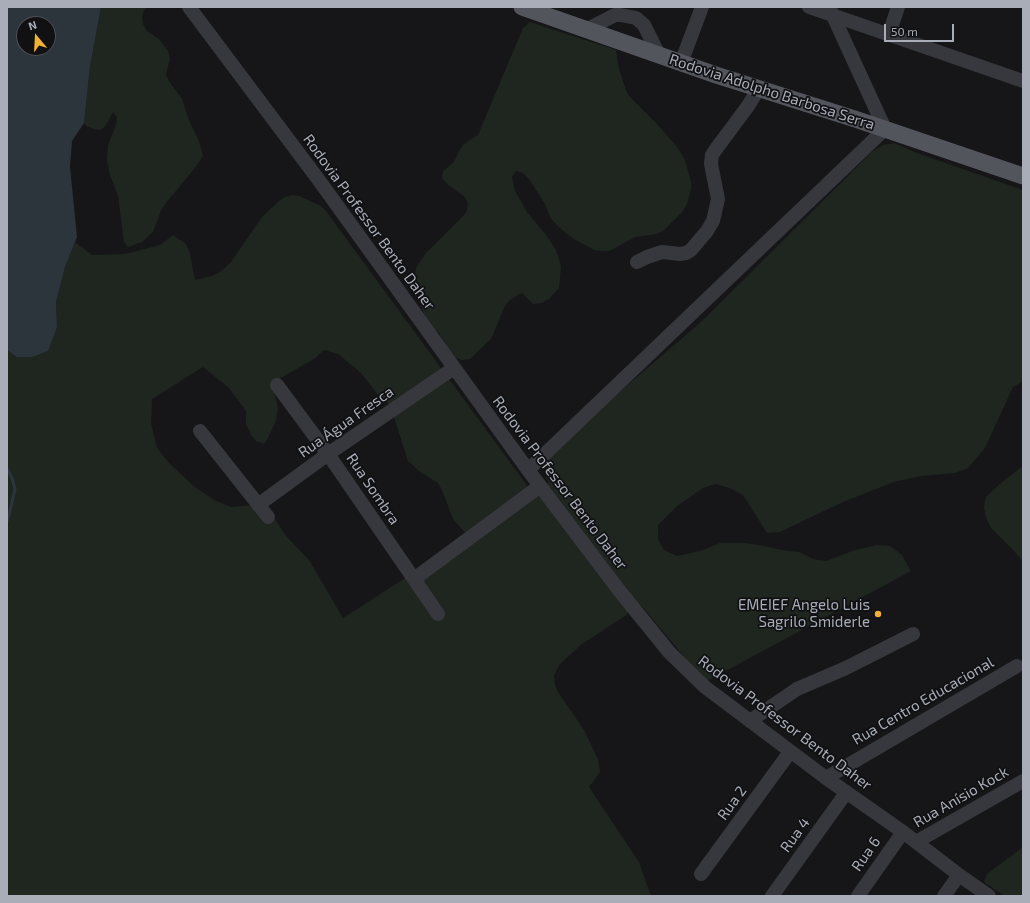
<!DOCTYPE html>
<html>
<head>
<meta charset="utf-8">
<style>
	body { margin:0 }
	#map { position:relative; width:1030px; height:903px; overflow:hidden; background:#161618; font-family:"Exo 2",sans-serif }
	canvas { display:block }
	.frame { position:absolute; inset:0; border:8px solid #a8adb8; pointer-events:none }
	.north { position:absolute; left:16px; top:16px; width:40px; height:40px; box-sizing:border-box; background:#111113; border:1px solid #4d4f55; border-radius:50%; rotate:342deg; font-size:11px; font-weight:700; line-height:16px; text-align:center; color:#a8adb8 }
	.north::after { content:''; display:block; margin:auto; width:14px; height:18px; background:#f2b134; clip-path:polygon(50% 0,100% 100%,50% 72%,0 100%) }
	.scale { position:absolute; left:884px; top:24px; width:70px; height:18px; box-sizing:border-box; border:2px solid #a8adb8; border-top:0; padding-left:5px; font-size:12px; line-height:14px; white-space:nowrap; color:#a8adb8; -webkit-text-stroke:3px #111113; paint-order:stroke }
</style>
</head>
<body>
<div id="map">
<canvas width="1030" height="903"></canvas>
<div class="frame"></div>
<div class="north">N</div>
<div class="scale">50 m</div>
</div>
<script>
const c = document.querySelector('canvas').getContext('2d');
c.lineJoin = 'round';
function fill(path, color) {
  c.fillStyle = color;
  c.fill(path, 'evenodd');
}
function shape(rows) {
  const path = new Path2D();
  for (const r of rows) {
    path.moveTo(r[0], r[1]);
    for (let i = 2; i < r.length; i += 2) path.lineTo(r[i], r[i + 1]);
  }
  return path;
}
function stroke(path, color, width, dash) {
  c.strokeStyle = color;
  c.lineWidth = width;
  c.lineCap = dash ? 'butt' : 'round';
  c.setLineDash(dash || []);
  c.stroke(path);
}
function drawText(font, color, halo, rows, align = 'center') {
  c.font = font + ' "Exo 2",sans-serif';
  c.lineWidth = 3.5;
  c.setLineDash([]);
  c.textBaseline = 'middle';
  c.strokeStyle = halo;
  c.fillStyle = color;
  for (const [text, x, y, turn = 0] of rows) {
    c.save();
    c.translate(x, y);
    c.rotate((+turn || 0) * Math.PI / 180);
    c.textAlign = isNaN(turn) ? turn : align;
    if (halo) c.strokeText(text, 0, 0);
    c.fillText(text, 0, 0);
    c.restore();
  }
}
fill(shape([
	[101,7,148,7,144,10,142,17,143,24,147,31,159,39,168,51,170,59,166,74,169,81,182,99,189,120,199,141,203,156,195,168,165,204,161,211,153,232,142,242,128,247,124,242,118,196,110,175,107,160,108,145,116,125,117,117,113,112,106,125,101,130,94,129,86,126,84,123,90,67],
	[530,22,616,50,619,69,626,90,629,96,657,124,677,147,685,160,691,182,691,189,687,204,683,211,663,231,657,234,635,237,615,248,609,251,601,251,594,250,574,239,561,229,551,219,545,204,529,179,523,173,516,171,512,177,515,191,527,212,547,236,556,250,561,266,559,288,549,299,542,303,533,304,522,293,510,300,505,306,491,339,470,359,462,360,456,358,450,352,439,333,433,328,425,316,414,287,415,273,417,266,426,253,463,216,467,211,468,203,465,197,447,184,442,178,443,171,454,162,460,149,464,144,478,135,523,28],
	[894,143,917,153,1023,190,1023,381,1013,387,985,448,968,468,955,473,921,476,894,482,843,502,780,532,767,533,743,495,732,489,716,484,703,488,677,506,658,525,658,539,664,550,677,556,700,551,720,543,745,543,765,546,781,550,799,552,813,559,826,561,855,550,877,545,890,546,902,555,911,571,709,680,703,679,640,604,625,616,582,644,560,664,554,675,555,685,558,692,584,730,598,759,600,772,589,787,639,862,651,896,7,896,7,350,18,357,32,357,57,327,56,302,65,267,75,242,92,255,125,254,160,245,173,235,186,244,190,254,195,280,212,276,220,272,231,262,262,217,279,201,285,197,292,195,299,196,321,206,326,211,534,495,549,482,546,476,544,462,587,420,701,322,873,151,883,145],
	[324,350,338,354,361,373,379,396,390,405,408,461,419,471,438,483,442,490,453,519,469,537,343,618,309,560,287,537,274,518,254,505,231,507,216,501,196,488,169,463,157,448,151,423,152,399,203,367,228,387,244,408,246,412,246,424,251,435,256,441,264,444,267,440,276,421,278,408,272,383,314,359],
	[1023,466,1023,562,1014,551,991,528,986,518,984,507,986,497,1001,483],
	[1023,847,1023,896,1004,896,984,882,987,874]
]), '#1e261f');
fill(shape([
	[7,7,101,7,90,67,84,123,72,141,70,167,77,237,65,267,56,302,57,327,48,351,32,357,17,357,7,350],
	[24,24,48,24,48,48,24,48]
]), '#2c353c');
stroke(shape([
	[7,468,12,478,15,489,9,515,7,521]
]), '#2c353c', 3);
stroke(shape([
	[189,7,318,179,528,470,618,589,669,652,705,687,826,778,903,832,959,875,989,896],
	[809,7,1023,81],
	[586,30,615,15,621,15,636,18,644,25,659,55],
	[889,34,898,7],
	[681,63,702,7],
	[637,262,647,257,662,252,680,254,686,253,691,250,707,231,713,221,718,199,711,164,712,155,716,149,748,106,759,88],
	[277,385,328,454,438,614],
	[200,431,268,517],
	[528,470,885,129,829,7],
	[258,505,328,454,454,368],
	[414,579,540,486],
	[750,721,797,689,846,668,913,634],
	[826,778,1017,666],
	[916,842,1023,781],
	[701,874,790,752],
	[772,896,846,793],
	[858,896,903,832],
	[944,896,959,875]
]), '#37383d', 14);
stroke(shape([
	[522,7,716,75,855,119,1023,176]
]), '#53555c', 17);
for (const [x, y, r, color] of [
	[878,614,4,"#f2b134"]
]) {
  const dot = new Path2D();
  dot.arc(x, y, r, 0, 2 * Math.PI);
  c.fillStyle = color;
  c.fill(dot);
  stroke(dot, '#111113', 1.5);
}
drawText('15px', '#a8adb8', '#111113', [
	["Rodovia Adolpho Barbosa Serra",772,92,18],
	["Rodovia Professor Bento Daher",369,222,54],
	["Rua Água Fresca",346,422,-35],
	["Rodovia Professor Bento Daher",560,483,53],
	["Rua Sombra",373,489,56],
	["Rua Centro Educacional",923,701,-30],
	["Rodovia Professor Bento Daher",785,723,37],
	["Rua Anísio Kock",961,797,-30],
	["Rua 2",732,803,-54],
	["Rua 4",795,835,-54],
	["Rua 6",866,854,-55]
]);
drawText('15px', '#a8adb8', '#111113', [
	["EMEIEF Angelo Luis",870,605],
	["Sagrilo Smiderle",870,622]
], 'right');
</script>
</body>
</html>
